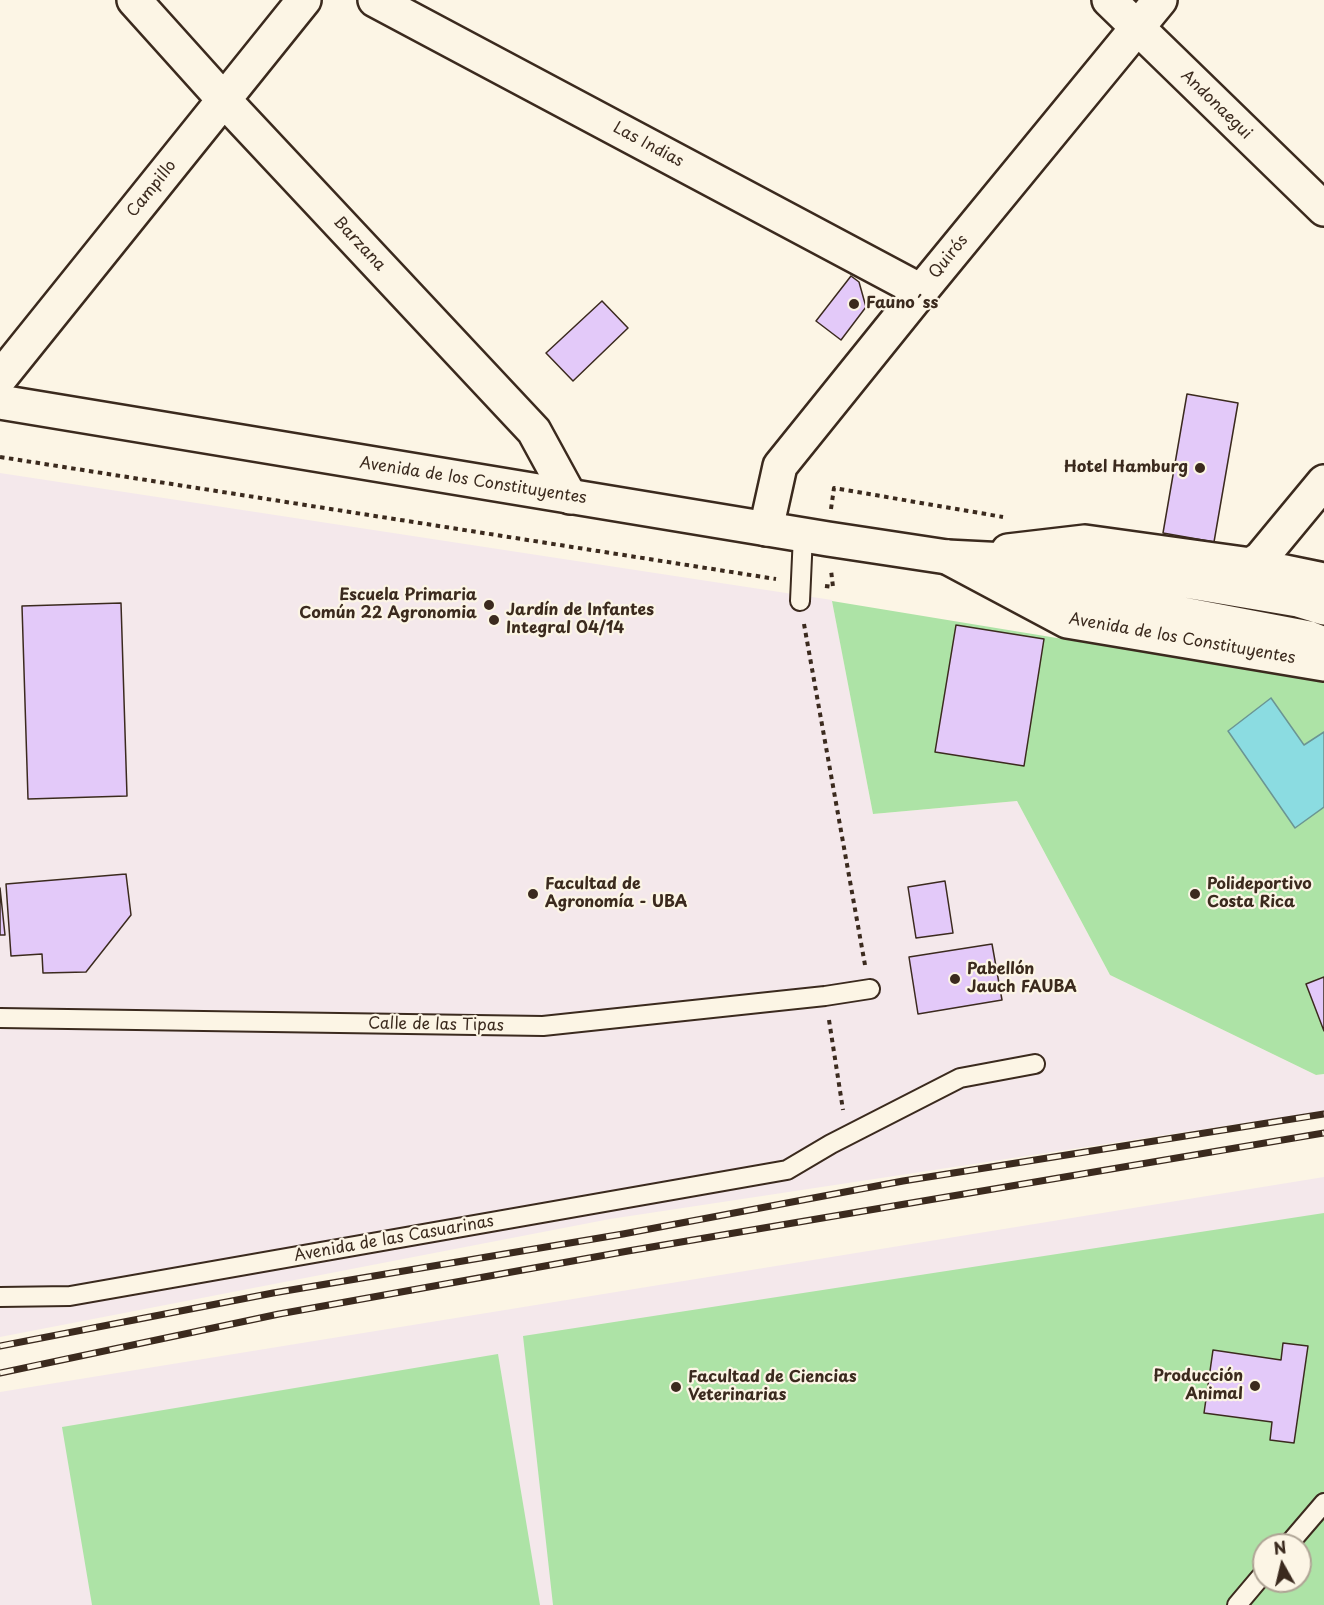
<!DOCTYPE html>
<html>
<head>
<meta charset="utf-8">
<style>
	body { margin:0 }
	#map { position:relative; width:1324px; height:1605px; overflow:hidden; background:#fcf5e5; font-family:"Playpen Sans",sans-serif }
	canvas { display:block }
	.north { position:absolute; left:1252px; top:1533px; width:60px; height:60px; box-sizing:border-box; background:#fcf5e5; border:2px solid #afa495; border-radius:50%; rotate:352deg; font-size:16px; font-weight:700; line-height:24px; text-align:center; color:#3b2a1e }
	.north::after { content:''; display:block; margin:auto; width:21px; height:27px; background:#3b2a1e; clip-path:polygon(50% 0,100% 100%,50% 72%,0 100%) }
</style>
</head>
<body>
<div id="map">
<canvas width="1324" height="1605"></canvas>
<div class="north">N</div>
</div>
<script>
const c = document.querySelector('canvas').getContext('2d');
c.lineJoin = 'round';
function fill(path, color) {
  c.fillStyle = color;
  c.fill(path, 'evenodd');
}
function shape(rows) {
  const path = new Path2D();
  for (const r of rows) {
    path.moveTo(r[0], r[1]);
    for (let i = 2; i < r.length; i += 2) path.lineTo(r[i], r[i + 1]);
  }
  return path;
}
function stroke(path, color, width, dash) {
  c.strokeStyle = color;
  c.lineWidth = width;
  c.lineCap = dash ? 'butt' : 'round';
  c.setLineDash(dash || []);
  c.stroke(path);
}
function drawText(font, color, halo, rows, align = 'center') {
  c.font = font + ' "Playpen Sans",sans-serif';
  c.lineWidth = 4.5;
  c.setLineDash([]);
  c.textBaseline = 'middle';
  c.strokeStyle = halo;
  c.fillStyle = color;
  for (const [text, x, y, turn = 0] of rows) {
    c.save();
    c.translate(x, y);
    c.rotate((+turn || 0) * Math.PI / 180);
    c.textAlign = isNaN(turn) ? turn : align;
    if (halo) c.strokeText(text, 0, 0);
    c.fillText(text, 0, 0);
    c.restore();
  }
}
fill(shape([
	[0,473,832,600,873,814,1017,801,1110,975,1316,1075,1324,1074,1324,1111,610,1219,0,1337],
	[1324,1177,1324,1605,0,1605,0,1392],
	[1264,1545,1300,1545,1300,1581,1264,1581]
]), '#f4e8eb');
fill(shape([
	[832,601,1300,678,1324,683,1324,1074,1316,1075,1110,975,1017,801,873,814],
	[1324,1213,1324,1605,553,1605,523,1336],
	[1264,1545,1300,1545,1300,1581,1264,1581],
	[498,1354,540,1605,92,1605,62,1427]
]), '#ade3a6');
const water = shape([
	[1271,698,1304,745,1324,732,1324,807,1295,828,1228,731,1271,698]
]);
fill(water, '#8bdce1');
stroke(water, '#6b9593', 1.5);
const building = shape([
	[851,276,859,282,866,307,841,340,816,321,851,276],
	[602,301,628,328,573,381,546,353,602,301],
	[1187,394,1238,403,1214,542,1163,533,1187,394],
	[121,603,127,796,28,799,22,606,121,603],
	[956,625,1044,639,1024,766,935,752,956,625],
	[126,874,131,915,86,972,43,973,42,954,11,956,6,884,126,874],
	[945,881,953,933,916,938,908,887,945,881],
	[0,888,5,935,0,935,0,888],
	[992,944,1002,1000,918,1014,909,957,992,944],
	[1324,977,1324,1031,1306,984,1324,977],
	[1283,1343,1308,1346,1294,1443,1270,1440,1272,1422,1204,1413,1213,1350,1281,1360,1283,1343]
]);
fill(building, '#e3c9f9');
stroke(building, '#3b2a1e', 1.5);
const service = shape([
	[800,601,803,535],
	[0,1018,543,1026,825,996,870,989],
	[0,1297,70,1296,787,1170,831,1144,960,1078,1035,1064],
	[1288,1545,1324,1503],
	[1237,1605,1264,1573]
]);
const minor = shape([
	[134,0,224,100,534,431,570,497],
	[375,0,921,291],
	[1109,0,1324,209],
	[0,378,304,0],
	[1008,551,1085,542,1251,565,1324,580],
	[947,557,1067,621,1324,664],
	[1251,565,1261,558,1324,482]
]);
const tertiary = shape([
	[766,529,780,466,921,291,1160,0]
]);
const secondary = shape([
	[0,402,828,539,947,557,1085,564,1298,600,1324,608],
	[1003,573,1072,593,1309,638,1324,644]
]);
stroke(service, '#3b2a1e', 22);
stroke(minor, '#3b2a1e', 38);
stroke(tertiary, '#3b2a1e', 38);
stroke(secondary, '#3b2a1e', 38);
stroke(shape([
	[0,457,776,579],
	[831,509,834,488,1003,517],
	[825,586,833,587,831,570],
	[804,624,865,965],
	[829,1020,843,1110]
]), '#3b2a1e', 4, [4.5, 4.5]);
stroke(service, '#fcf5e5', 18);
stroke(minor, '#fcf5e5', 33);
stroke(tertiary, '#fcf5e5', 33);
stroke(secondary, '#fcf5e5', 33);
const rail = shape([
	[0,1346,273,1293,623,1234,903,1181,1324,1114],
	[0,1373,279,1314,628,1251,1324,1133]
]);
stroke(rail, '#3b2a1e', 7);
stroke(rail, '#fcf5e5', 4.5, [14]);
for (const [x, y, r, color] of [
	[854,304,6,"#3b2a1e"],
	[1200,468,6,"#3b2a1e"],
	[489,605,6,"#3b2a1e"],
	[494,620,6,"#3b2a1e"],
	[533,894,6,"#3b2a1e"],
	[1195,894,6,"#3b2a1e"],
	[955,979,6,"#3b2a1e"],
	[1255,1386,6,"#3b2a1e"],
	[676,1387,6,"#3b2a1e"]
]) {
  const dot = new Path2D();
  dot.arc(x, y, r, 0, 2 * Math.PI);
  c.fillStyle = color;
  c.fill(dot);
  stroke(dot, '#fcf5e5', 2);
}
drawText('16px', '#3b2a1e', '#fcf5e5', [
	["Andonaegui",1216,105,44],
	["Las Indias",648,145,28],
	["Campillo",152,189,-51],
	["Barzana",359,244,47],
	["Quirós",949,257,-51],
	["Avenida de los Constituyentes",473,481,9],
	["Avenida de los Constituyentes",1182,639,10],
	["Calle de las Tipas",436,1025,1],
	["Avenida de las Casuarinas",394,1239,-10]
]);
drawText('bold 16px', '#3b2a1e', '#fcf5e5', [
	["Fauno´ss",866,304],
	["Hotel Hamburg",1188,468,"right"],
	["Escuela Primaria",477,596,"right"],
	["Común 22 Agronomia",477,614,"right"],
	["Jardín de Infantes",506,611],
	["Integral 04/14",506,629],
	["Facultad de",545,885],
	["Agronomía - UBA",545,903],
	["Polideportivo",1207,885],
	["Costa Rica",1207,903],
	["Pabellón",967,970],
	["Jauch FAUBA",967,988],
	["Producción",1243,1377,"right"],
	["Animal",1243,1395,"right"],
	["Facultad de Ciencias",688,1378],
	["Veterinarias",688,1396]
], 'left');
</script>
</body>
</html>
